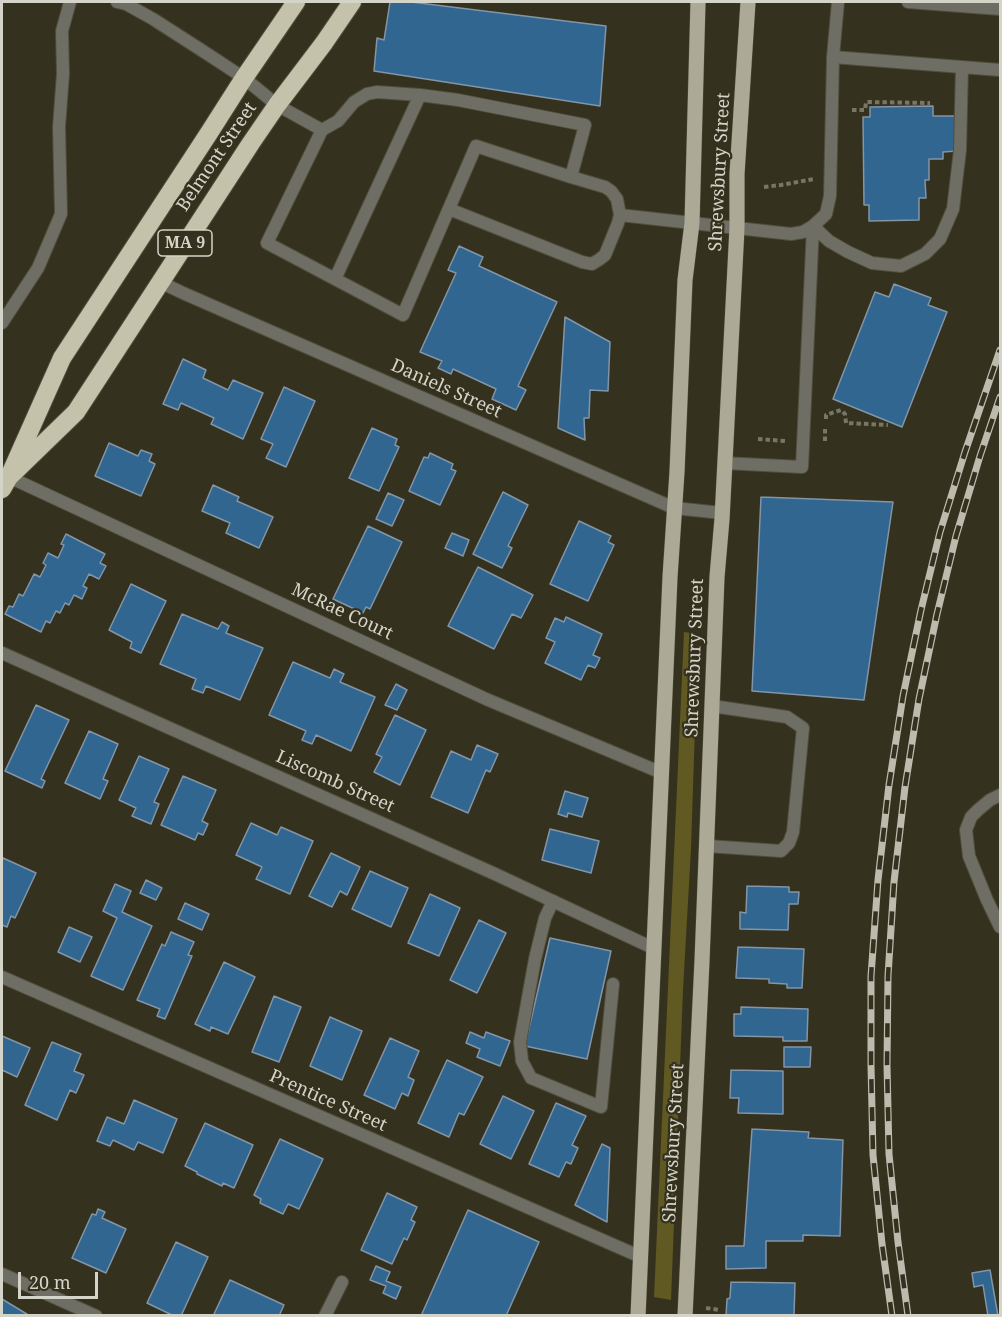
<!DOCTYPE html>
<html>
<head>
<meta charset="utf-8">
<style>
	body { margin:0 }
	#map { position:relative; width:1002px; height:1317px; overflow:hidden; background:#34311e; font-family:"Noto Serif",serif }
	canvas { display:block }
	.frame { position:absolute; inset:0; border:3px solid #d5d4c8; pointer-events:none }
	.scale { position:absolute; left:18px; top:1272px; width:80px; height:27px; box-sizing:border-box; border:3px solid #d5d4c8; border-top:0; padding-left:8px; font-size:18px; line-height:21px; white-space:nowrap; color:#d5d4c8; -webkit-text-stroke:4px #34311e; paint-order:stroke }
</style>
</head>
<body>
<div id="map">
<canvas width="1002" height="1317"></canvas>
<div class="frame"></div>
<div class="scale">20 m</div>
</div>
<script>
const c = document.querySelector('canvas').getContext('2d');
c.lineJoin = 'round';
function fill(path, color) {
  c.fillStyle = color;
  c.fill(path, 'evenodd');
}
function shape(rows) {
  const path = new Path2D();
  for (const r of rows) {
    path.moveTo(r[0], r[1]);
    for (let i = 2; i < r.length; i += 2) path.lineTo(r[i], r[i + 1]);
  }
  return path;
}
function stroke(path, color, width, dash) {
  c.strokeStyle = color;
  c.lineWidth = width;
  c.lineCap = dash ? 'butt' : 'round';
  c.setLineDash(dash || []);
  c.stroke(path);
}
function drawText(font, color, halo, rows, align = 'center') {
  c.font = font + ' "Noto Serif",serif';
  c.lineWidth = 4.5;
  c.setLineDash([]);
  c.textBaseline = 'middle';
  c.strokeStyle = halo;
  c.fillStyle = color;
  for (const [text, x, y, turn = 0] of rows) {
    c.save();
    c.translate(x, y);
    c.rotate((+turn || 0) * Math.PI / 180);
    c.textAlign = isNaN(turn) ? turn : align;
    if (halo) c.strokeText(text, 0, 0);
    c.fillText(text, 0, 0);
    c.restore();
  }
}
fill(shape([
	[684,632,691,633,695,727,691,849,683,990,671,1300,654,1297]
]), '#605922');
const building = shape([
	[390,2,411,2,606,26,600,106,374,71,377,38,384,40,390,2],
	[933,106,933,116,957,116,957,151,943,152,943,159,929,159,929,180,925,180,926,198,919,198,919,220,869,221,869,205,864,205,863,117,870,117,870,107,933,106],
	[459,246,483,257,479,266,557,302,518,386,526,390,516,410,492,399,496,389,453,369,451,374,438,368,442,361,420,352,456,273,448,270,459,246],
	[894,284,931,298,928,305,947,312,902,427,833,399,875,292,889,297,894,284],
	[565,317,610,342,608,391,590,390,589,418,584,418,585,440,558,428,565,317],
	[183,359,206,370,203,378,228,390,233,380,263,393,243,439,211,424,214,418,181,403,178,410,163,404,183,359],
	[284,387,315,401,286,467,266,458,273,444,261,439,284,387],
	[372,428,397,439,395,445,399,447,379,491,349,478,372,428],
	[109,443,138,456,141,450,152,454,149,461,155,464,141,496,95,476,109,443],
	[430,453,453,464,451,469,456,471,440,505,409,491,424,457,428,458,430,453],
	[213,485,239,497,237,501,273,517,259,548,226,533,230,523,202,511,213,485],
	[503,492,528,505,508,546,512,548,502,568,473,554,503,492],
	[388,493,404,500,392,526,376,519,388,493],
	[761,497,893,502,864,700,752,691,761,497],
	[579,521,611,536,608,542,614,545,588,601,550,584,579,521],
	[368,526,402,542,370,609,366,607,363,613,333,599,368,526],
	[452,533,469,540,463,556,445,548,452,533],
	[66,534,105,554,100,563,106,566,99,579,89,574,83,586,87,588,82,599,74,595,69,605,65,603,60,613,56,611,50,623,46,621,41,632,5,614,9,606,13,607,19,594,23,596,34,574,40,577,46,565,43,563,48,553,58,558,64,545,61,544,66,534],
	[478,567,533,595,521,618,512,614,494,649,448,626,478,567],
	[131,584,166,601,141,653,130,648,132,642,109,630,131,584],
	[182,614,218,629,222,622,229,626,226,633,263,648,240,700,206,686,203,693,192,689,196,679,160,664,182,614],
	[566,617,602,634,593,655,600,658,595,668,588,665,581,680,545,663,555,642,546,638,555,618,564,622,566,617],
	[293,662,330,678,334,669,344,674,340,682,375,697,351,751,316,735,312,744,302,740,306,731,269,715,293,662],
	[396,684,407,690,397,710,385,705,396,684],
	[36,705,69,720,41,779,45,781,42,788,5,771,36,705],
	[395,715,426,730,400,785,374,772,382,757,376,754,395,715],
	[89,731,118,744,103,779,108,781,100,799,65,783,89,731],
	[477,745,498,754,490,772,486,770,468,813,431,797,451,751,471,760,477,745],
	[139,756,169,769,154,802,159,804,151,824,132,816,136,808,119,800,139,756],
	[183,776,216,790,202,821,208,824,203,835,198,833,195,840,161,825,183,776],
	[565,791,588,798,582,817,568,813,567,817,558,814,565,791],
	[251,823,277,835,281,827,313,841,290,894,256,879,262,867,236,855,251,823],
	[550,829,599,841,591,873,542,860,550,829],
	[331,853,360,867,347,895,340,891,332,907,309,896,331,853],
	[3,858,36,873,15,918,11,916,7,927,2,925,2,861,3,858],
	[370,871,408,888,391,927,352,909,370,871],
	[146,880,162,888,156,900,140,893,146,880],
	[115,884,131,891,122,912,152,926,123,990,91,976,117,918,103,911,115,884],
	[747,886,789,887,789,892,799,892,798,904,789,904,788,930,740,929,740,912,746,913,747,886],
	[430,894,460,908,439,956,408,943,430,894],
	[185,903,209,914,202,930,178,919,185,903],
	[479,920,506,933,477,993,450,980,479,920],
	[69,927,92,937,80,962,58,952,69,927],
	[171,932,194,942,188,955,192,956,165,1019,157,1016,160,1009,137,1000,162,944,165,946,171,932],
	[550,938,611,951,587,1059,525,1046,550,938],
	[738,947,804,949,802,988,787,988,787,984,769,983,769,979,736,978,738,947],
	[224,962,255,977,228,1034,211,1027,210,1031,195,1024,224,962],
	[274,996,301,1007,279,1062,252,1052,274,996],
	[741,1007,808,1009,807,1041,783,1041,783,1037,734,1036,734,1014,741,1014,741,1007],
	[330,1017,362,1031,342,1080,310,1066,330,1017],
	[470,1032,484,1038,486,1032,510,1041,500,1066,477,1057,480,1049,466,1043,470,1032],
	[2,1036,30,1048,17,1077,2,1070,2,1036],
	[390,1038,419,1051,408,1077,414,1080,408,1096,402,1093,395,1109,364,1095,390,1038],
	[52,1042,81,1054,74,1071,84,1075,76,1093,70,1090,57,1120,25,1105,52,1042],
	[784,1047,811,1047,810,1067,784,1067,784,1047],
	[447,1060,483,1077,464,1115,459,1113,449,1137,418,1123,447,1060],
	[731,1070,783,1071,783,1114,738,1113,739,1098,730,1098,731,1070],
	[503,1096,534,1111,511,1159,480,1144,503,1096],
	[134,1100,177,1119,163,1153,138,1142,134,1150,113,1140,110,1146,97,1141,107,1117,124,1124,134,1100],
	[556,1103,586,1116,572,1145,578,1148,571,1164,566,1162,559,1177,529,1164,556,1103],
	[205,1123,253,1145,234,1188,223,1183,222,1186,197,1174,197,1172,185,1166,205,1123],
	[752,1129,809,1132,808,1138,843,1140,840,1236,803,1235,803,1241,766,1241,766,1268,726,1269,726,1246,744,1246,752,1129],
	[280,1139,323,1159,299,1209,288,1204,283,1214,260,1203,261,1199,254,1195,280,1139],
	[602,1144,610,1148,607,1222,575,1205,602,1144],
	[387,1193,417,1207,411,1220,415,1222,407,1240,404,1238,392,1264,361,1250,387,1193],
	[98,1209,105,1212,102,1218,126,1229,106,1273,72,1258,92,1214,96,1215,98,1209],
	[468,1210,539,1242,506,1316,421,1316,468,1210],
	[176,1242,208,1257,181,1316,174,1316,147,1303,176,1242],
	[376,1266,390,1272,386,1281,401,1287,396,1299,383,1293,386,1286,370,1280,376,1266],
	[990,1270,998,1316,988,1316,983,1285,974,1287,972,1273,990,1270],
	[230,1280,284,1305,279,1316,218,1316,214,1314,230,1280],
	[731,1282,795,1283,794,1316,726,1316,727,1299,730,1298,731,1282],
	[2,1299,30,1316,2,1316,2,1299]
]);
fill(building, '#306690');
stroke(building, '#8395a6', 1.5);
const lane = shape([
	[908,2,1000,9],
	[833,57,1000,70],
	[277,105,322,130,338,121,354,102,367,94,377,92,420,95,458,100,585,125,571,177,605,187,611,191,617,199,620,215,618,223,605,255,600,259,592,264,582,262,449,209],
	[322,130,267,243,403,315,476,146,571,177],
	[620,215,791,234,803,232,813,226,826,214,830,196,833,57,838,2],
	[813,226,829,241,848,252,872,263,901,266,925,254,940,239,953,209,960,150,962,67],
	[335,279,420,95],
	[2,323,38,268,61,214,59,127,63,74,62,31,70,2],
	[724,463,802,467,813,226],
	[707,846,781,851,789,843,793,832,803,728,787,717,712,706],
	[553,901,545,918,535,959,520,1042,522,1061,531,1078,601,1107,613,984],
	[325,1316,342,1282]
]);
const street = shape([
	[117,2,126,4,153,19,209,55,244,78,277,105],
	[160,282,183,293,674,508,722,513],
	[9,477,486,699,662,773],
	[2,653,495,874,653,948],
	[1000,795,990,800,978,810,971,817,966,830,969,856,987,900,1000,927],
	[2,977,641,1257],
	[2,1274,96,1316]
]);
const primary = shape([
	[638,1316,670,577,677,472,685,280,692,223,698,2],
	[685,1316,702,961,717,577,722,519,737,228,737,174,748,2]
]);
const highway = shape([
	[9,477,76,412,251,143,277,105,324,43,352,2],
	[2,489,9,477,62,358,209,133,244,78,296,2]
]);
stroke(lane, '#514e3d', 14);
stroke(street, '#514e3d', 14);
stroke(primary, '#514e3d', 16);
stroke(highway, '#514e3d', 20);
stroke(shape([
	[852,110,865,110,866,102,930,103],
	[764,187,781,185,814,179],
	[826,419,826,415,841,410,845,414,846,423,888,425],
	[758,439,785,441],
	[825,441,825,429],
	[706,1308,720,1310]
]), '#787666', 4, [4.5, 3]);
stroke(lane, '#6f6e64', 12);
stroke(street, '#6f6e64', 12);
stroke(primary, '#acaa96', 15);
stroke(highway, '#c4c2aa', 18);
const rail = shape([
	[892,1316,882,1244,873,1155,871,1065,871,976,878,880,889,785,903,696,921,610,940,532,965,452,1000,350],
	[908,1316,898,1242,889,1154,887,1065,888,976,894,882,905,787,919,699,937,614,956,536,980,456,1000,397]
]);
stroke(rail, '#bcbbae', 7);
stroke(rail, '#34311e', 4.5, [14]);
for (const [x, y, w] of [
	[185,243,54]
]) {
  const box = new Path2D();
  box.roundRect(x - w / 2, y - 13, w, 26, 4.5);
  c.fillStyle = '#34311e';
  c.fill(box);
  stroke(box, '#d5d4c8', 1.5);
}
drawText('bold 16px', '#d5d4c8', null, [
	["MA 9",185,243]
]);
drawText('18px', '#d5d4c8', '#34311e', [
	["Belmont Street",217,157,-56],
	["Shrewsbury Street",720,172,-87],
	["Daniels Street",446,389,24],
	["McRae Court",342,612,25],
	["Shrewsbury Street",695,658,-88],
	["Liscomb Street",335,782,24],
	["Prentice Street",328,1101,24],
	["Shrewsbury Street",674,1143,-87]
]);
</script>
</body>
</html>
